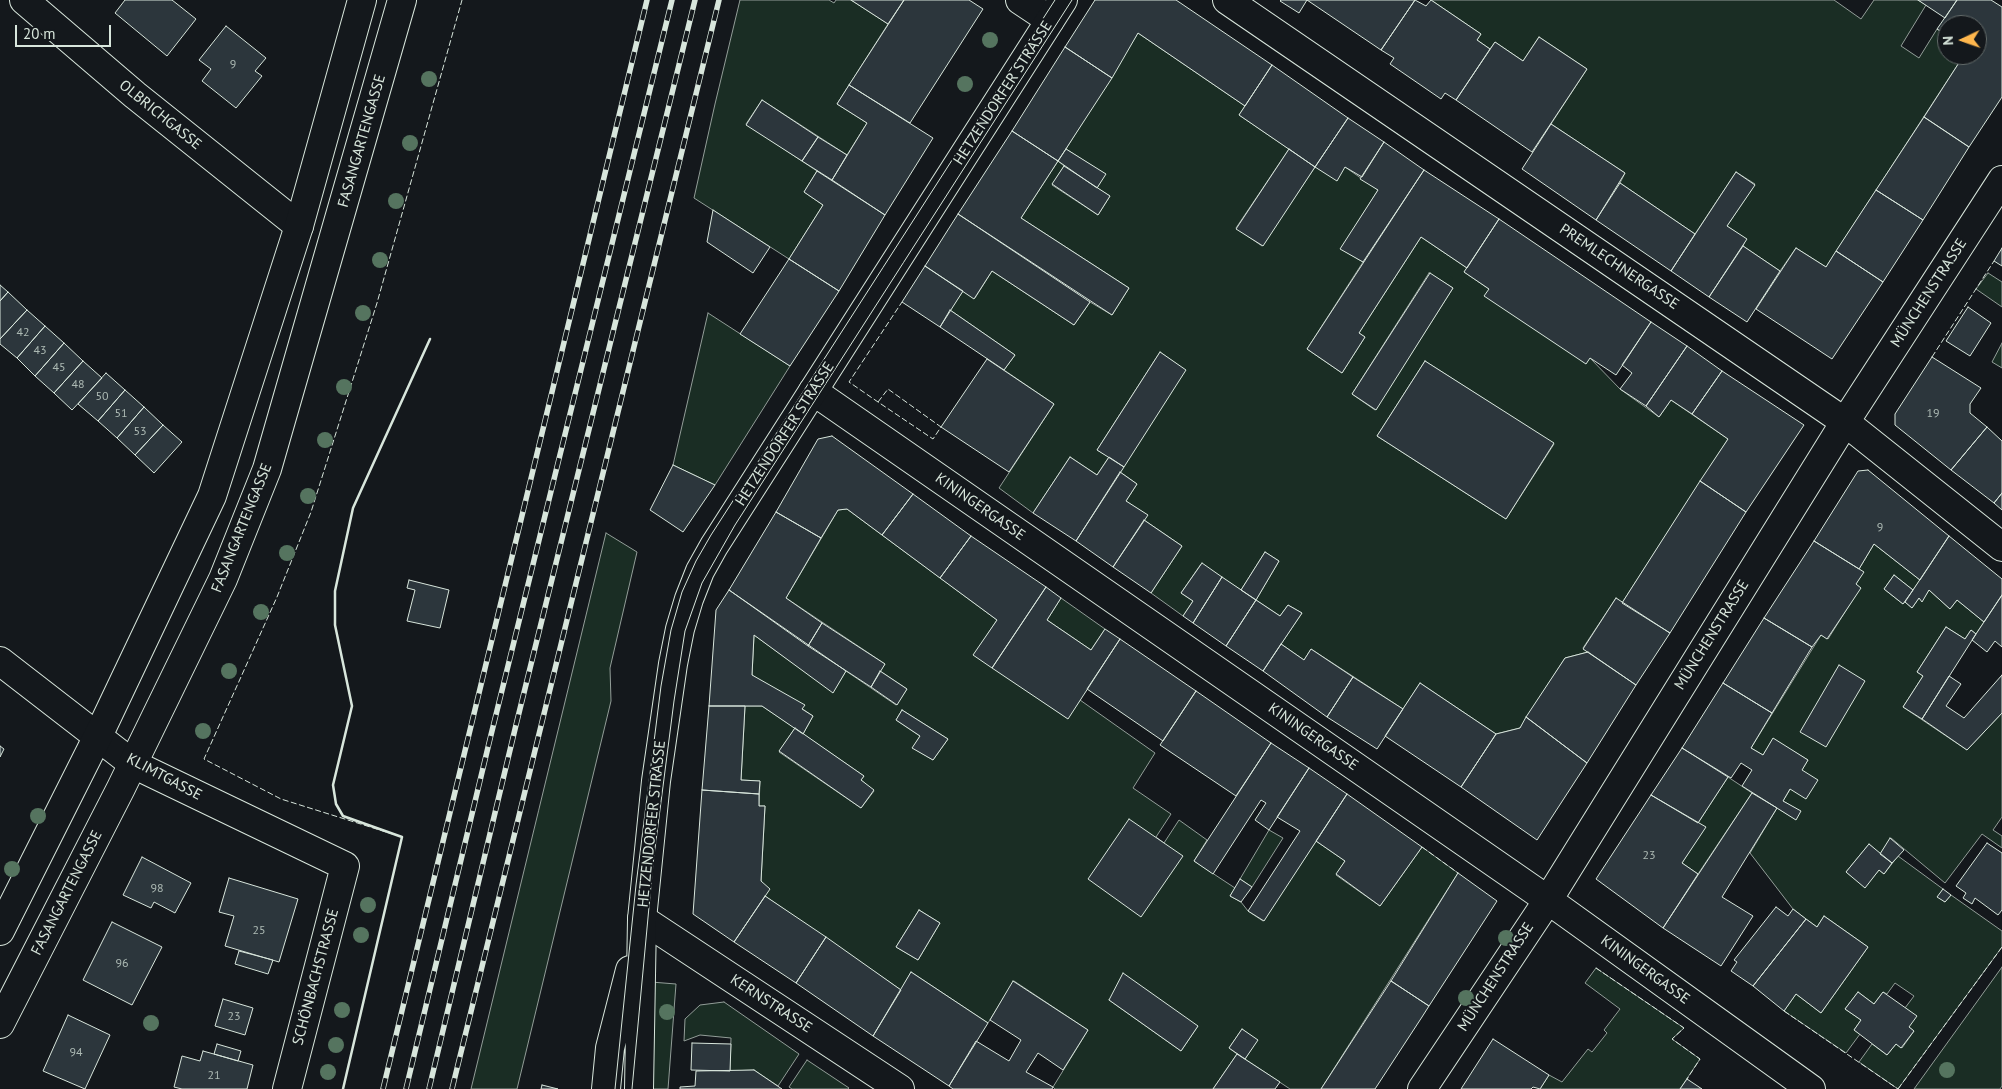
<!DOCTYPE html>
<html>
<head>
<meta charset="utf-8">
<style>
	body { margin:0 }
	#map { position:relative; width:2002px; height:1089px; overflow:hidden; background:#14181c; font-family:"PT Sans",sans-serif }
	canvas { display:block }
	.north { position:absolute; left:1937px; top:15px; width:50px; height:50px; box-sizing:border-box; background:#14181c; border:1px solid #626a69; border-radius:50%; rotate:267deg; font-size:14px; font-weight:700; line-height:20px; text-align:center; color:#d8e6dc }
	.north::after { content:''; display:block; margin:auto; width:18px; height:22px; background:#ffb74d; clip-path:polygon(50% 0,100% 100%,50% 72%,0 100%) }
	.scale { position:absolute; left:15px; top:25px; width:96px; height:22px; box-sizing:border-box; border:2px solid #d8e6dc; border-top:0; padding-left:6px; font-size:15px; line-height:18px; white-space:nowrap; color:#d8e6dc; -webkit-text-stroke:4px #14181c; paint-order:stroke }
</style>
</head>
<body>
<div id="map">
<canvas width="2002" height="1089"></canvas>
<div class="north">N</div>
<div class="scale">20 m</div>
</div>
<script>
const c = document.querySelector('canvas').getContext('2d');
c.lineJoin = 'round';
function fill(path, color) {
  c.fillStyle = color;
  c.fill(path, 'evenodd');
}
function shape(rows) {
  const path = new Path2D();
  for (const r of rows) {
    path.moveTo(r[0], r[1]);
    for (let i = 2; i < r.length; i += 2) path.lineTo(r[i], r[i + 1]);
  }
  return path;
}
function stroke(path, color, width, dash) {
  c.strokeStyle = color;
  c.lineWidth = width;
  c.lineCap = dash ? 'butt' : 'round';
  c.setLineDash(dash || []);
  c.stroke(path);
}
function drawText(font, color, halo, rows, align = 'center') {
  c.font = font + ' "PT Sans",sans-serif';
  c.lineWidth = 4;
  c.setLineDash([]);
  c.textBaseline = 'middle';
  c.strokeStyle = halo;
  c.fillStyle = color;
  for (const [text, x, y, turn = 0] of rows) {
    c.save();
    c.translate(x, y);
    c.rotate((+turn || 0) * Math.PI / 180);
    c.textAlign = isNaN(turn) ? turn : align;
    if (halo) c.strokeText(text, 0, 0);
    c.fillText(text, 0, 0);
    c.restore();
  }
}
const green = shape([
	[740,0,829,0,834,3,836,0,851,0,888,24,837,104,867,123,847,155,762,100,746,124,817,171,804,192,823,205,789,259,694,198,715,104,740,0],
	[1431,0,1834,0,1861,19,1874,0,1918,0,1926,5,1901,46,1919,58,1937,29,1947,35,1947,55,1964,55,1826,267,1796,248,1780,271,1743,246,1746,239,1727,226,1755,184,1736,172,1695,234,1620,183,1625,173,1551,124,1587,69,1539,37,1523,61,1495,42,1490,49,1477,40,1481,34,1431,0],
	[1138,33,1245,106,1239,115,1289,149,1236,228,1262,246,1315,167,1345,167,1378,190,1341,249,1363,262,1307,349,1342,373,1365,337,1359,333,1421,237,1467,268,1464,272,1590,358,1620,389,1659,417,1671,400,1728,439,1622,603,1616,598,1583,648,1588,652,1565,658,1520,728,1496,734,1420,683,1403,709,1311,649,1304,660,1281,644,1302,613,1288,605,1280,616,1256,600,1279,561,1265,552,1241,590,1201,564,1181,593,1193,601,1183,616,1151,593,1182,546,1144,520,1147,515,1126,501,1137,484,1120,472,1185,370,1160,352,1097,450,1109,457,1097,475,1070,457,1033,513,999,488,1054,404,1004,370,1015,355,950,310,963,291,975,298,992,271,1074,325,1090,302,1112,315,1129,288,1021,218,1058,161,1064,166,1052,185,1098,215,1110,196,1097,188,1105,174,1066,149,1138,33],
	[1429,273,1453,288,1375,410,1352,394,1429,273],
	[1425,361,1554,444,1506,519,1377,436,1425,361],
	[1988,273,2002,282,2002,307,1976,289,1988,273],
	[708,313,790,366,715,485,673,465,708,313],
	[2002,343,2002,368,1992,362,2002,343],
	[847,509,997,620,974,655,1067,718,1080,700,1155,753,1133,788,1171,814,1156,837,1164,843,1179,820,1207,840,1194,861,1235,888,1230,896,1241,902,1248,911,1263,921,1316,841,1345,861,1336,875,1380,906,1422,847,1458,873,1321,1089,1290,1089,1245,1059,1257,1040,1242,1029,1229,1048,1237,1054,1213,1089,1055,1089,1053,1087,1088,1030,1014,981,988,1023,911,972,901,990,765,896,761,881,765,806,759,806,760,781,741,780,745,706,762,706,795,728,779,752,861,808,874,791,861,780,864,776,803,734,813,716,752,675,754,635,833,692,846,671,896,705,907,689,880,671,885,664,786,598,838,510,847,509],
	[902,710,948,739,933,760,913,748,920,736,896,720,902,710],
	[919,910,940,923,918,960,896,947,919,910],
	[1109,1000,1198,1026,1181,1051,1109,1000],
	[606,533,637,552,610,668,611,701,517,1089,471,1089,606,533],
	[1874,544,1920,580,1913,590,1894,575,1884,589,1903,604,1905,602,1912,608,1919,598,1922,601,1929,590,1950,609,1957,600,1984,622,1976,634,1971,630,1965,639,1946,627,1917,672,1923,676,1903,707,1967,750,2002,713,2002,817,1993,830,2002,836,2002,848,1982,834,1945,883,1891,838,1880,854,1869,844,1846,872,1865,887,1879,870,1884,874,1898,856,1943,889,1938,897,1945,902,1951,895,2002,931,2002,947,1898,1089,1859,1062,1872,1044,1887,1055,1896,1044,1902,1048,1914,1031,1909,1027,1905,1008,1914,996,1895,983,1887,994,1883,992,1874,1004,1858,992,1845,1009,1861,1020,1854,1030,1860,1034,1846,1053,1784,1011,1796,994,1821,1013,1868,947,1824,916,1817,927,1806,919,1793,909,1750,853,1777,808,1795,819,1800,811,1783,801,1808,760,1773,739,1763,755,1751,748,1821,635,1828,639,1860,588,1856,584,1863,572,1859,569,1874,544],
	[1061,598,1105,629,1091,650,1047,620,1061,598],
	[1728,777,1752,793,1698,874,1682,863,1705,827,1698,823,1728,777],
	[1269,830,1283,838,1252,887,1240,879,1269,830],
	[2002,967,2002,1086,2000,1089,1914,1089,2002,967],
	[1596,968,1684,1028,1672,1039,1700,1059,1680,1089,1540,1089,1549,1075,1562,1082,1588,1049,1592,1052,1607,1033,1604,1030,1620,1009,1585,983,1596,968],
	[651,982,676,984,668,1089,643,1089,651,982],
	[724,1002,799,1054,778,1086,754,1070,730,1071,731,1038,700,1035,684,1041,685,1019,700,1005,724,1002],
	[807,1060,849,1088,848,1089,792,1089,789,1087,807,1060]
]);
fill(green, '#1a2d24');
stroke(green, '#939e99', 1);
const building = shape([
	[125,0,172,0,196,19,167,56,115,13,125,0],
	[851,0,904,0,888,24,851,0],
	[904,0,969,0,983,9,910,123,849,85,904,0],
	[1095,0,1176,0,1272,65,1245,106,1138,33,1112,78,1065,47,1095,0],
	[1281,0,1307,0,1299,13,1280,1,1281,0],
	[1307,0,1415,0,1381,50,1307,0],
	[1415,0,1426,6,1431,0,1481,34,1477,40,1490,49,1456,100,1445,93,1441,99,1390,64,1394,58,1381,50,1415,0],
	[1918,0,1957,0,1945,18,1918,0],
	[1957,0,1991,0,2002,7,2002,97,1969,147,1924,117,1964,55,1977,55,1977,25,1947,25,1947,35,1937,29,1957,0],
	[226,26,266,58,255,71,262,76,236,108,202,81,211,69,199,60,226,26],
	[1539,37,1587,69,1532,152,1456,100,1495,42,1523,61,1539,37],
	[1065,47,1112,78,1058,161,1012,131,1065,47],
	[1272,65,1348,118,1315,167,1239,115,1272,65],
	[849,85,933,138,885,215,832,180,867,123,837,104,849,85],
	[762,100,818,137,802,161,746,125,762,100],
	[1924,117,1969,147,1923,220,1876,190,1924,117],
	[1348,118,1384,142,1362,177,1345,167,1337,181,1315,167,1348,118],
	[1551,124,1625,173,1596,220,1522,169,1551,124],
	[1012,131,1058,161,1021,218,1129,288,1112,315,958,214,1012,131],
	[818,137,847,155,832,180,802,161,818,137],
	[1384,142,1424,170,1363,262,1340,249,1378,190,1360,179,1384,142],
	[1066,149,1106,174,1097,188,1058,161,1066,149],
	[1289,149,1315,167,1263,246,1236,229,1289,149],
	[1064,166,1110,196,1098,215,1052,184,1064,166],
	[1424,170,1499,219,1467,268,1421,237,1359,333,1365,337,1342,373,1307,349,1424,170],
	[817,171,885,215,839,291,789,259,823,205,804,192,817,171],
	[1736,172,1755,185,1727,226,1747,239,1709,297,1671,271,1736,172],
	[1620,183,1695,234,1671,271,1596,220,1620,183],
	[1876,190,1923,220,1883,282,1836,251,1876,190],
	[713,210,770,247,753,273,707,242,713,210],
	[958,214,1090,302,1074,325,992,271,974,299,925,266,958,214],
	[1499,219,1651,322,1616,375,1590,358,1586,364,1484,296,1489,289,1464,272,1499,219],
	[1743,246,1780,271,1747,322,1709,297,1743,246],
	[1796,248,1826,267,1836,251,1883,282,1832,359,1756,309,1796,248],
	[2002,248,2002,266,1994,261,2002,248],
	[789,259,839,291,790,366,740,334,789,259],
	[925,266,963,291,940,327,902,302,925,266],
	[1430,273,1453,288,1376,410,1352,394,1430,273],
	[0,285,8,292,0,301,0,285],
	[8,292,27,310,0,339,0,301,8,292],
	[1968,307,1991,323,1970,356,1946,341,1968,307],
	[27,310,45,326,17,358,0,344,0,339,27,310],
	[950,310,1015,355,1004,370,940,327,950,310],
	[1651,322,1687,346,1646,406,1620,389,1632,373,1622,365,1651,322],
	[45,326,64,343,35,376,17,358,45,326],
	[64,343,83,361,54,393,35,376,64,343],
	[1687,346,1722,371,1692,414,1671,400,1659,417,1646,406,1687,346],
	[1160,352,1186,370,1124,467,1097,450,1160,352],
	[1932,357,1981,388,1970,404,1970,413,1987,427,1951,470,1895,425,1895,414,1932,357],
	[987,359,1054,404,1009,472,941,427,987,359],
	[83,361,102,378,72,410,54,393,83,361],
	[1425,361,1554,443,1506,519,1377,436,1425,361],
	[1722,371,1804,425,1746,512,1700,481,1728,439,1692,414,1722,371],
	[106,373,125,390,98,421,78,404,106,373],
	[125,390,144,407,117,438,98,421,125,390],
	[144,407,163,425,135,455,117,438,144,407],
	[163,425,182,442,154,473,135,455,163,425],
	[1987,427,2002,441,2002,493,1994,503,1951,470,1987,427],
	[832,436,913,494,882,535,847,509,838,510,821,538,776,512,818,439,832,436],
	[1070,457,1097,475,1109,457,1124,467,1076,541,1033,513,1070,457],
	[673,465,715,485,683,532,650,510,673,465],
	[1868,470,1949,536,1920,580,1874,544,1859,569,1814,541,1858,471,1868,470],
	[1120,472,1137,484,1126,501,1148,515,1113,567,1076,541,1120,472],
	[1700,481,1746,512,1670,633,1622,603,1700,481],
	[2002,493,2002,510,1994,503,2002,493],
	[913,494,971,536,940,578,882,535,913,494],
	[776,512,821,538,786,598,822,623,808,646,729,590,776,512],
	[1144,520,1182,546,1151,593,1113,567,1144,520],
	[971,536,1046,587,992,668,973,655,997,620,940,578,971,536],
	[1949,536,2002,579,2002,595,1984,622,1957,600,1950,609,1929,590,1922,602,1919,598,1912,608,1905,602,1949,536],
	[1814,541,1864,572,1856,584,1861,588,1827,639,1821,635,1812,647,1764,618,1814,541],
	[1265,552,1279,561,1256,600,1241,590,1265,552],
	[1202,563,1222,577,1193,623,1183,616,1193,601,1181,593,1202,563],
	[1894,575,1913,590,1903,604,1884,589,1894,575],
	[1222,577,1256,600,1226,646,1193,623,1222,577],
	[409,580,449,590,440,628,407,621,415,590,407,588,409,580],
	[1046,587,1061,598,1047,620,1091,650,1105,629,1120,639,1068,719,992,668,1046,587],
	[729,590,846,671,833,693,754,635,752,675,805,705,802,709,813,716,803,734,762,706,709,706,716,610,729,590],
	[2002,595,2002,647,1995,641,1987,652,1972,640,2002,595],
	[1616,598,1670,633,1636,685,1583,649,1616,598],
	[1256,600,1280,616,1288,605,1302,613,1263,671,1226,646,1256,600],
	[1764,618,1812,647,1772,713,1723,683,1764,618],
	[822,623,885,664,871,687,808,646,822,623],
	[1946,627,1965,639,1971,630,1976,634,1922,719,1903,707,1923,676,1917,672,1946,627],
	[1120,639,1196,691,1163,741,1087,689,1120,639],
	[1281,644,1304,660,1311,649,1353,677,1327,717,1263,671,1281,644],
	[1588,652,1636,685,1587,763,1526,717,1565,658,1588,652],
	[1839,665,1865,681,1826,747,1800,732,1839,665],
	[880,671,907,689,897,705,871,687,880,671],
	[2002,675,2002,713,1967,750,1922,719,1949,676,1961,684,1946,706,1964,718,2002,675],
	[1353,677,1403,709,1377,749,1327,717,1353,677],
	[1420,683,1496,734,1461,787,1385,736,1420,683],
	[1723,683,1772,713,1751,748,1763,755,1773,738,1808,760,1802,770,1818,780,1806,799,1790,789,1783,801,1801,811,1796,820,1742,786,1752,770,1741,763,1731,778,1682,748,1723,683],
	[1196,691,1271,743,1236,796,1160,745,1196,691],
	[709,706,745,706,741,780,760,781,759,794,702,790,709,706],
	[902,710,948,739,933,760,912,748,920,736,896,720,902,710],
	[1526,717,1587,763,1537,840,1461,787,1496,734,1520,728,1526,717],
	[795,728,864,776,861,780,874,790,861,808,779,751,795,728],
	[1271,743,1309,768,1269,830,1255,820,1266,803,1261,800,1213,874,1194,861,1271,743],
	[0,746,4,749,0,757,0,746],
	[1682,748,1728,777,1698,823,1651,795,1682,748],
	[1309,768,1347,794,1264,921,1248,911,1300,831,1277,817,1309,768],
	[702,790,759,794,759,806,765,806,761,881,770,889,734,942,693,914,702,790],
	[1752,793,1777,808,1722,897,1753,916,1721,966,1663,928,1752,793],
	[1347,794,1422,847,1380,906,1336,874,1345,861,1316,841,1347,794],
	[1651,795,1706,827,1682,863,1698,874,1663,928,1596,879,1651,795],
	[1129,819,1183,856,1141,917,1088,879,1129,819],
	[1890,838,1904,850,1892,863,1880,854,1890,838],
	[1987,843,2002,853,2002,910,1998,915,1975,898,1972,904,1963,898,1966,893,1956,886,1987,843],
	[1869,844,1892,863,1884,874,1879,870,1865,888,1846,872,1869,844],
	[142,857,191,883,175,913,154,902,151,908,123,895,142,857],
	[1458,873,1497,901,1429,1006,1391,981,1458,873],
	[229,878,298,899,279,962,225,946,234,916,219,912,229,878],
	[1240,879,1252,887,1241,902,1230,896,1240,879],
	[1943,889,1951,895,1945,902,1937,897,1943,889],
	[765,896,826,937,796,983,734,942,765,896],
	[1776,907,1788,916,1793,909,1806,919,1753,986,1731,971,1737,962,1734,960,1776,907],
	[919,910,940,923,918,960,896,947,919,910],
	[1824,916,1868,947,1821,1013,1796,994,1784,1011,1753,986,1806,919,1817,927,1824,916],
	[112,922,162,947,132,1005,83,980,112,922],
	[826,937,901,990,873,1036,796,983,826,937],
	[239,951,273,960,268,974,235,964,239,951],
	[911,972,988,1023,949,1086,873,1036,911,972],
	[1123,973,1198,1026,1181,1051,1109,1000,1123,973],
	[1013,981,1088,1030,1063,1070,1038,1053,1026,1072,1053,1087,1052,1089,953,1089,949,1086,976,1041,1009,1061,1021,1040,990,1020,1013,981],
	[1391,981,1429,1006,1422,1017,1375,1089,1321,1089,1391,981],
	[1858,992,1874,1004,1883,992,1917,1016,1909,1027,1914,1031,1901,1048,1896,1044,1887,1055,1854,1030,1861,1020,1845,1009,1858,992],
	[223,999,253,1008,245,1035,215,1026,223,999],
	[68,1015,110,1035,85,1089,43,1071,68,1015],
	[1242,1029,1258,1040,1245,1059,1229,1048,1242,1029],
	[1493,1039,1549,1075,1540,1089,1533,1087,1531,1089,1461,1089,1493,1039],
	[692,1043,731,1044,730,1071,691,1070,692,1043],
	[217,1044,241,1051,238,1061,214,1054,217,1044],
	[203,1051,253,1065,247,1089,182,1089,174,1087,182,1056,200,1061,203,1051],
	[1237,1054,1280,1082,1275,1089,1213,1089,1237,1054],
	[754,1070,782,1089,680,1089,680,1087,695,1086,696,1071,754,1070],
	[1687,1079,1702,1089,1680,1089,1687,1079],
	[542,1085,558,1089,541,1089,542,1085]
]);
fill(building, '#2c363c');
stroke(building, '#d8e6dc', 1);
const street = shape([
	[24,0,135,95,299,226],
	[1020,0,1050,20],
	[1227,0,1845,422,2002,547],
	[813,391,1548,900,1811,1089],
	[0,661,133,764,345,866,287,1089],
	[642,919,900,1089],
	[1422,1089,1548,900,1845,422,2002,180]
]);
const secondary = shape([
	[0,931,98,736,212,496,299,226,362,0],
	[0,1024,121,788,223,579,267,469,402,0],
	[606,1089,610,1048,630,970],
	[639,1089,642,919,656,781,673,664,680,629,689,599,700,571,714,546,1063,0]
]);
stroke(street, '#d8e6dc', 30);
stroke(secondary, '#d8e6dc', 30);
stroke(street, '#14181c', 28);
stroke(secondary, '#14181c', 28);
stroke(shape([
	[615,1089,636,885,661,686,671,630,682,592,696,561,711,535,1055,0],
	[632,1089,653,864,674,701,685,631,702,583,735,525,1072,0]
]), '#d8e6dc', 1);
const rail = shape([
	[383,1089,647,0],
	[406,1089,490,739,672,0],
	[429,1089,516,725,695,0],
	[452,1089,719,0]
]);
stroke(rail, '#d8e6dc', 5.5);
stroke(rail, '#14181c', 4, [11]);
stroke(shape([
	[1932,357,1994,261],
	[878,402,888,389,941,427,933,439,878,402,849,382,902,302],
	[402,837,281,799,204,759,277,597,311,512,377,303,462,0],
	[1422,847,1458,873],
	[1596,968,1684,1028,1672,1039,1700,1059,1687,1079],
	[1784,1011,1898,1089],
	[1898,1089,2002,947]
]), '#d8e6dc', 1, [6, 2.5]);
stroke(shape([
	[343,1089,402,837,343,816,336,804,333,785,352,706,335,625,335,591,353,508,430,339]
]), '#d8e6dc', 2.5);
c.fillStyle = '#55745f';
for (const [x, y] of [
	[990,40],
	[429,79],
	[965,84],
	[410,143],
	[396,201],
	[380,260],
	[363,313],
	[344,387],
	[325,440],
	[308,496],
	[287,553],
	[261,612],
	[229,671],
	[203,731],
	[38,816],
	[12,869],
	[368,905],
	[361,935],
	[1506,938],
	[1466,998],
	[342,1010],
	[667,1012],
	[151,1023],
	[336,1045],
	[1947,1070],
	[328,1072]
]) {
  c.beginPath();
  c.arc(x, y, 8, 0, 2 * Math.PI);
  c.fill();
}
drawText('12px', '#adbab4', null, [
	["9",233,65],
	["42",23,333],
	["43",40,351],
	["45",59,368],
	["48",78,385],
	["50",102,397],
	["51",121,414],
	["19",1933,414],
	["53",140,432],
	["9",1880,528],
	["23",1649,856],
	["98",157,889],
	["25",259,931],
	["96",122,964],
	["23",234,1017],
	["94",76,1053],
	["21",214,1076]
]);
drawText('15px', '#d8e6dc', '#14181c', [
	["HETZENDORFER STRASSE",1003,93,-57],
	["OLBRICHGASSE",160,115,39],
	["FASANGARTENGASSE",362,141,-74],
	["PREMLECHNERGASSE",1619,267,34],
	["MÜNCHENSTRASSE",1929,293,-57],
	["HETZENDORFER STRASSE",785,434,-57],
	["KININGERGASSE",980,507,35],
	["FASANGARTENGASSE",242,528,-68],
	["MÜNCHENSTRASSE",1712,635,-58],
	["KININGERGASSE",1313,737,35],
	["KLIMTGASSE",164,777,28],
	["HETZENDORFER STRASSE",652,824,-84],
	["FASANGARTENGASSE",67,893,-63],
	["KININGERGASSE",1645,970,36],
	["SCHÖNBACHSTRASSE",316,977,-75],
	["MÜNCHENSTRASSE",1496,977,-57],
	["KERNSTRASSE",771,1004,33]
]);
</script>
</body>
</html>
